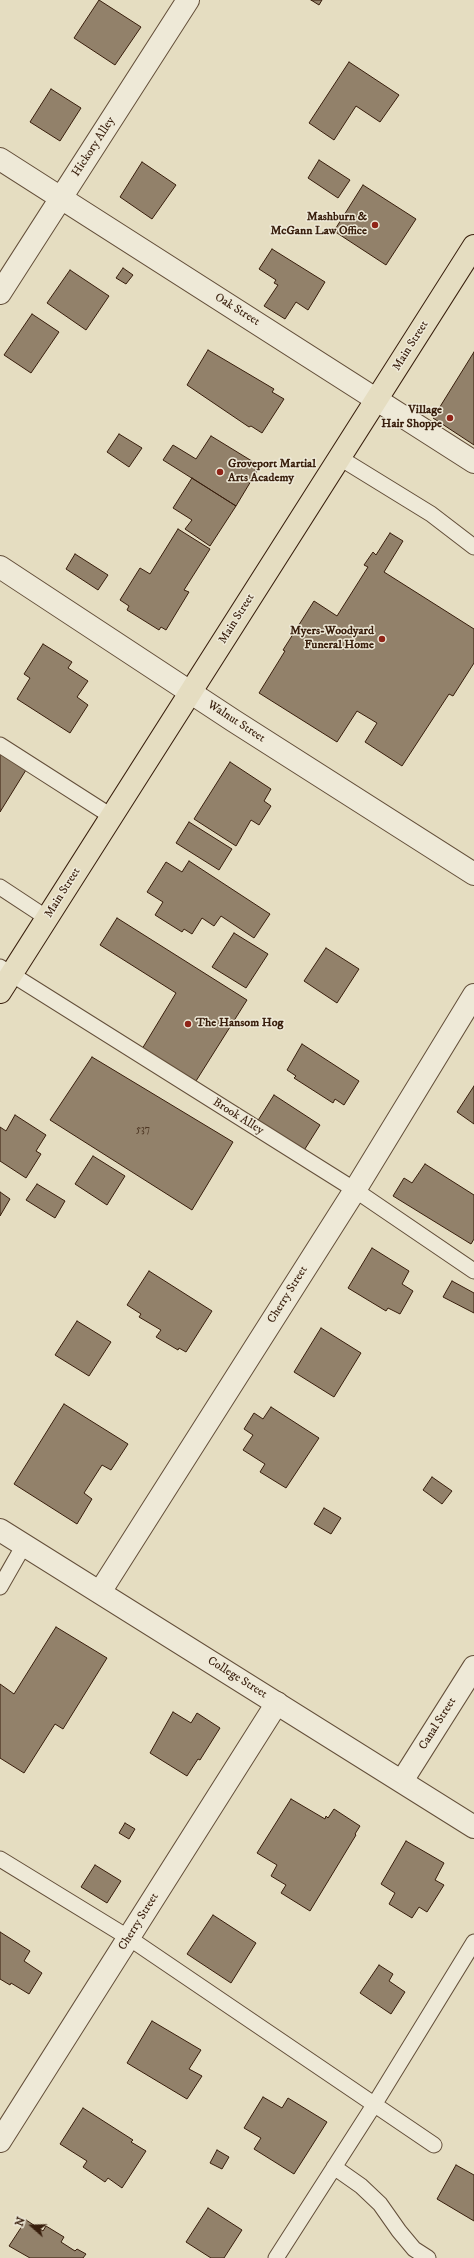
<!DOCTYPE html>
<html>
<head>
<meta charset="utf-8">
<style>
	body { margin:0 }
	#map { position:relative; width:474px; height:2258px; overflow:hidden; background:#e5ddc1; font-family:"IM FELL DW Pica",serif }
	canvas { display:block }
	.north { position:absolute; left:12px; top:2206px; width:40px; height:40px; -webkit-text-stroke:3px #eee9d7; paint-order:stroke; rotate:290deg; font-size:11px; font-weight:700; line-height:16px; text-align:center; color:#381e0c }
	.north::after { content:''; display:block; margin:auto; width:14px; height:18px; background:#381e0c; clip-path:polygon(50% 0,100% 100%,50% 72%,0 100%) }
</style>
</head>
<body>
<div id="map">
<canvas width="474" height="2258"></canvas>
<div class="north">N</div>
</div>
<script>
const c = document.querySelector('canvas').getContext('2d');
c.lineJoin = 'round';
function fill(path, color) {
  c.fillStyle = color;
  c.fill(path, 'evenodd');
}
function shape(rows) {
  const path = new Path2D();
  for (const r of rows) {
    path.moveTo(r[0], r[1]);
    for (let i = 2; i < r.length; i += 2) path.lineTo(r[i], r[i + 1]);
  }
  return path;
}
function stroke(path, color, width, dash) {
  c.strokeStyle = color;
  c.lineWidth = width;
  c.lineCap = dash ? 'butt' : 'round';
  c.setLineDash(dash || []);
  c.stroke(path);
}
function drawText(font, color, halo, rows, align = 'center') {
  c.font = font + ' "IM FELL DW Pica",serif';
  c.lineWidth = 3;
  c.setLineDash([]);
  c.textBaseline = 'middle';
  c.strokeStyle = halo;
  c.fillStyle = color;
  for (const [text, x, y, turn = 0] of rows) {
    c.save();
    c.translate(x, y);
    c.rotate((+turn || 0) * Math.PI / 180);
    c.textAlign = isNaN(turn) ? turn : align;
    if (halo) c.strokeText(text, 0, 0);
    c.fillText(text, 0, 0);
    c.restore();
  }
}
const building = shape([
	[99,0,141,27,115,65,74,38,99,0],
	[311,0,322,0,319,5,311,0],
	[349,62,399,95,380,122,356,106,334,140,309,123,349,62],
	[51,89,81,108,60,141,30,122,51,89],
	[319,160,350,180,338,198,308,178,319,160],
	[142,162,176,185,152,219,120,197,142,162],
	[363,185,416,219,386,265,334,231,363,185],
	[272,249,325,282,308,310,296,302,285,319,264,306,278,285,274,283,276,280,259,269,272,249],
	[123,268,133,275,126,284,116,278,123,268],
	[70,270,109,296,86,330,47,303,70,270],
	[32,314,59,332,31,373,4,355,32,314],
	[208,350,274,389,272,392,284,399,262,433,251,426,249,427,187,385,208,350],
	[474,352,474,445,433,418,474,352],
	[119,434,142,448,129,467,107,452,119,434],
	[211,436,260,466,236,506,163,460,173,445,196,459,211,436],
	[192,478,236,506,210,546,185,529,192,520,173,508,192,478],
	[178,529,210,549,184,590,189,592,166,630,161,627,159,630,127,610,129,606,120,600,140,568,150,574,178,529],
	[390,533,403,541,384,572,474,629,474,663,453,696,449,694,402,766,365,742,377,723,357,711,337,742,259,693,285,651,283,650,314,601,337,616,368,567,364,565,373,552,376,555,390,533],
	[75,554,108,575,98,590,66,569,75,554],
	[43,644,72,662,68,668,88,681,77,697,88,705,70,733,17,699,30,678,24,674,43,644],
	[0,753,26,770,0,812,0,753],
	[230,762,271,789,264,801,271,806,259,825,251,820,236,846,194,819,230,762],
	[189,822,232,849,219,870,176,843,189,822],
	[189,861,270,914,254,938,221,916,214,926,202,918,192,934,184,929,182,932,155,915,163,902,147,892,166,862,182,872,189,861],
	[117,918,247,1000,196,1081,142,1049,176,993,100,945,117,918],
	[234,933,268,954,246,988,212,967,234,933],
	[326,948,359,969,337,1003,304,981,326,948],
	[302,1044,359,1081,344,1105,335,1099,333,1103,294,1078,296,1076,287,1070,302,1044],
	[92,1057,233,1142,192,1210,50,1120,92,1057],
	[474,1086,474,1124,457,1112,474,1086],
	[274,1095,320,1125,303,1152,257,1122,274,1095],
	[15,1115,46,1135,36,1151,41,1154,26,1178,0,1161,0,1127,6,1131,15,1115],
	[93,1156,125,1176,107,1205,75,1184,93,1156],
	[425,1164,474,1195,474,1239,471,1244,393,1196,404,1178,412,1183,425,1164],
	[37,1184,65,1201,55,1218,26,1200,37,1184],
	[0,1192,10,1199,0,1216,0,1192],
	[372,1248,409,1271,402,1284,413,1291,400,1314,388,1308,386,1311,348,1288,372,1248],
	[149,1271,212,1311,186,1352,179,1348,178,1350,156,1337,161,1330,139,1317,141,1314,127,1305,149,1271],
	[452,1281,474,1293,474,1313,443,1297,452,1281],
	[77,1321,111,1342,89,1376,55,1355,77,1321],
	[321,1328,361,1353,334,1397,294,1372,321,1328],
	[64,1404,128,1444,111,1470,102,1465,84,1493,92,1499,77,1524,14,1484,64,1404],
	[271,1407,319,1438,286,1488,260,1472,265,1464,243,1450,253,1435,244,1429,254,1413,263,1419,271,1407],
	[432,1477,452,1491,442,1504,423,1490,432,1477],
	[324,1508,341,1518,331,1534,314,1524,324,1508],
	[56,1627,107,1658,63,1729,55,1724,24,1773,0,1758,0,1684,14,1694,56,1627],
	[173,1712,191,1723,197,1713,220,1728,200,1760,198,1759,187,1776,150,1753,173,1712],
	[291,1799,325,1819,326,1816,328,1818,334,1809,360,1826,355,1834,356,1835,310,1911,281,1893,286,1885,271,1876,277,1865,257,1853,291,1799],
	[125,1823,135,1829,129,1839,119,1833,125,1823],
	[406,1841,444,1863,435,1880,444,1885,427,1912,419,1907,412,1918,389,1904,395,1893,381,1884,406,1841],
	[95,1865,121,1881,107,1903,81,1887,95,1865],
	[213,1915,256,1943,231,1983,187,1954,213,1915],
	[0,1932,30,1951,24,1961,42,1973,29,1994,11,1983,10,1985,0,1979,0,1932],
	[379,1965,393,1974,389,1981,405,1992,391,2014,360,1993,379,1965],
	[152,2021,201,2050,189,2069,202,2076,187,2099,127,2063,152,2021],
	[263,2097,282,2108,288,2098,327,2122,294,2174,254,2149,261,2138,244,2128,263,2097],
	[83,2108,133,2140,131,2142,146,2151,122,2188,108,2178,105,2182,83,2167,87,2161,60,2144,83,2108],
	[217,2150,229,2157,222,2169,210,2163,217,2150],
	[456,2165,474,2175,474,2221,437,2199,456,2165],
	[208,2208,242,2230,224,2258,211,2258,186,2242,208,2208],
	[26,2220,43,2231,46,2226,64,2237,61,2242,75,2251,77,2249,86,2254,83,2258,30,2258,9,2246,26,2220]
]);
fill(building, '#92816a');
stroke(building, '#381e0c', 1);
const service = shape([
	[340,458,431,514,474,547],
	[0,745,111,816],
	[0,887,47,918],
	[0,967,355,1190,474,1271],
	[0,1587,24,1545],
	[0,1859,129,1938,434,2145],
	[334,2167,361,2186,380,2204,399,2231,414,2249,428,2258],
	[276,2258,374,2105,474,1942]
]);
const minor = shape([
	[0,159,474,462],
	[0,293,188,0],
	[0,567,234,721,474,874],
	[100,1592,355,1190,474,995],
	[402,1781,474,1667],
	[0,2141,277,1703]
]);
const tertiary = shape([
	[0,1530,474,1827]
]);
const primary = shape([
	[0,992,474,246]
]);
stroke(service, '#634e39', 17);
stroke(minor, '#634e39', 24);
stroke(tertiary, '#634e39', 24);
stroke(primary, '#381e0c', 24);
stroke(service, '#eee9d7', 15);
stroke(minor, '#eee9d7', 22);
stroke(tertiary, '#eee9d7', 22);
stroke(primary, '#e5ddc1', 22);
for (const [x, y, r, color] of [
	[375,225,4,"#8f2418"],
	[450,418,4,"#8f2418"],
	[220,472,4,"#8f2418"],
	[382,639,4,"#8f2418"],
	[188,1024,4,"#8f2418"]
]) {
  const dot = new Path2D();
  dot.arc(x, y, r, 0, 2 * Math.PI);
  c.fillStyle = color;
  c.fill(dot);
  stroke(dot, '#eee9d7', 1.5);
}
drawText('10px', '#4e3724', null, [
	["537",143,1130]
]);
drawText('12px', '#381e0c', '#eee9d7', [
	["Hickory Alley",94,147,-57],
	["Oak Street",237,310,32],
	["Main Street",411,346,-58],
	["Main Street",237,619,-58],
	["Walnut Street",236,722,33],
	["Main Street",63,893,-58],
	["Brook Alley",238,1117,32],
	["Cherry Street",288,1295,-58],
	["College Street",237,1678,32],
	["Canal Street",438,1724,-58],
	["Cherry Street",139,1922,-58]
]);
drawText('bold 12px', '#381e0c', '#eee9d7', [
	["Mashburn &",367,218],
	["McGann Law Office",367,232],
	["Village",442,411],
	["Hair Shoppe",442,425],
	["Groveport Martial",228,465,"left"],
	["Arts Academy",228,479,"left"],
	["Myers-Woodyard",374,632],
	["Funeral Home",374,646],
	["The Hansom Hog",196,1024,"left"]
], 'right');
</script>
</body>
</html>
